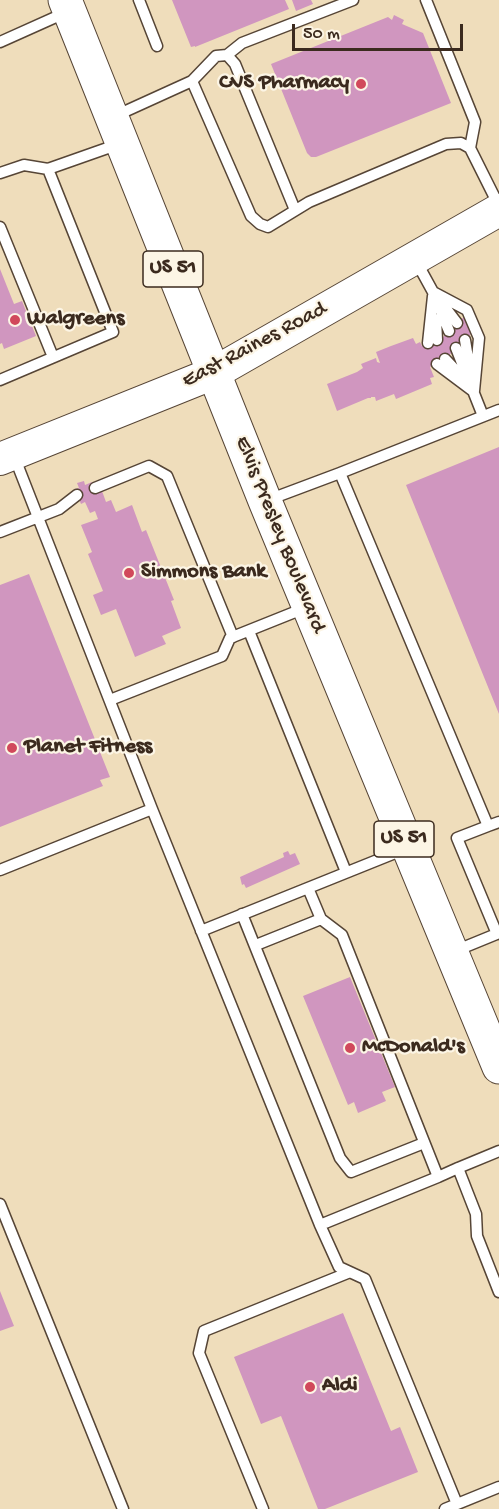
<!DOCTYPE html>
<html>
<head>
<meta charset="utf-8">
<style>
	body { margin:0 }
	#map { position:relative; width:499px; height:1509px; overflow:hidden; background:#efddbb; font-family:"Gochi Hand",sans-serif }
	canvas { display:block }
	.scale { position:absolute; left:292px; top:24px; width:171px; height:27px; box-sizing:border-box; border:3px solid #3b2a1e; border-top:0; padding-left:8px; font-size:18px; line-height:21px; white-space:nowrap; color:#3b2a1e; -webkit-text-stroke:4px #fcf5e5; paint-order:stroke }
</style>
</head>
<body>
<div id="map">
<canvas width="499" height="1509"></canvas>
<div class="scale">50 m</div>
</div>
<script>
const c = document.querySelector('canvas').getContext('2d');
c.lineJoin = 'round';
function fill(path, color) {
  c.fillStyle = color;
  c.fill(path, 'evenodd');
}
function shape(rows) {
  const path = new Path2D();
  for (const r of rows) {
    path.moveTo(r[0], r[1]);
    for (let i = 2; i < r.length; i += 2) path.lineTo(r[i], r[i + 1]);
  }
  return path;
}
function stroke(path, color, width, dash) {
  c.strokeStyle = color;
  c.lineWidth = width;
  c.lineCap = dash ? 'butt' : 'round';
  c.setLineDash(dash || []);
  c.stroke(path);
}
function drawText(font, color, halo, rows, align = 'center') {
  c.font = font + ' "Gochi Hand",sans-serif';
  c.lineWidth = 4.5;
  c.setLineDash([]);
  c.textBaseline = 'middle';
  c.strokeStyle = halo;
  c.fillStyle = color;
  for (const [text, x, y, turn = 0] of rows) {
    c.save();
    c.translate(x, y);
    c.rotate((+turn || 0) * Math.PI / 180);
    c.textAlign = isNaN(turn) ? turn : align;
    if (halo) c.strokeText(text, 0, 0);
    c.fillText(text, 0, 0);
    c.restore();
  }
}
fill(shape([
	[172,0,285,0,289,9,195,47,195,46,191,47],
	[292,0,311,0,313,4,296,11],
	[394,15,404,20,402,24,423,33,451,103,316,157,311,157,307,153,271,64,388,17,392,20],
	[0,269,14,304,22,301,36,336,4,349,2,343,0,344],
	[465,316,472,333,443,361,430,367,434,377,430,378,432,384,396,399,394,394,376,401,375,397,371,397,371,398,368,398,337,411,327,384,357,372,363,368,361,364,376,358,377,362,380,363,376,352,391,346,413,338,416,344,420,342,422,346,442,338],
	[499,447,499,714,406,485],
	[84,481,85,485,92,482,97,493,102,491,106,502,111,500,116,512,132,505,142,532,146,530,174,600,171,601,181,628,162,636,166,644,135,657,116,609,101,615,93,595,103,591,88,554,92,552,81,525,98,519,95,511,90,513,85,502,81,504,75,489,79,488,77,483],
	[29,574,110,777,100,780,103,786,0,827,0,585],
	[288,851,290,855,295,853,300,864,246,888,244,884,242,885,240,877,284,857,283,853],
	[350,977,395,1087,382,1092,386,1101,358,1113,354,1102,348,1105,303,996],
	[0,1291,14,1326,0,1331],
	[343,1313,391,1431,400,1427,418,1472,325,1509,318,1509,281,1416,261,1424,234,1357]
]), '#d096bf');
const lane = shape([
	[139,0,157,46],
	[426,0,475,122,470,148],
	[0,42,67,12],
	[227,55,242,43,353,0],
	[192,81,216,56,227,55,235,64,295,210],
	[115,116,192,81,251,216,260,224,268,227,309,202,446,144,461,143,470,148,499,206],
	[0,173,24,165,48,169,119,144],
	[0,227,53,357],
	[416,261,433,292,449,331],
	[433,292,467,310,479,338,474,391],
	[441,302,457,323],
	[436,319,437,340],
	[465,340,470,370],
	[428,343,433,296],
	[456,348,483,416],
	[445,359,460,375],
	[437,364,473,391],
	[0,380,113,332,48,169],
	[499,410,340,473,488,826,499,822],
	[14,456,152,809,320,1225,339,1267,365,1279,457,1504],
	[95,488,149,466,167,476,233,637],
	[268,500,340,473],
	[0,532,59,509,77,495],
	[249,631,346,872],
	[110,700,222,656,230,638,305,608],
	[488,826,457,838,497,934],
	[0,870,152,809],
	[308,888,321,919,342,935,438,1177,458,1168,499,1151],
	[242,914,340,1158,351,1172,424,1143],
	[201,931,405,849],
	[256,945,321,919],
	[455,951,499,933],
	[458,1168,476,1214,477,1236,499,1292],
	[0,1204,123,1509],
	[320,1225,438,1177],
	[263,1509,199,1353,204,1331,350,1272],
	[445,1509,499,1487]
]);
const secondary = shape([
	[0,459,214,373,499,210]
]);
const primary = shape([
	[65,0,265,501,499,1067]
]);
stroke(lane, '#564536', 13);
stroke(secondary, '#564536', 34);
stroke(primary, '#564536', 35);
stroke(lane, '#fff', 10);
stroke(secondary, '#fff', 32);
stroke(primary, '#fff', 33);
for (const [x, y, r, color] of [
	[361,84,6,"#d1495b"],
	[15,320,6,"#d1495b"],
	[129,573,6,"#d1495b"],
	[12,748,6,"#d1495b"],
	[350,1048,6,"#d1495b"],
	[310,1387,6,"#d1495b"]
]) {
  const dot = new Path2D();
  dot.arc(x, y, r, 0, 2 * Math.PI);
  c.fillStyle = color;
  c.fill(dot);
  stroke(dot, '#fcf5e5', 2);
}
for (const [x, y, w] of [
	[173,269,60],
	[404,839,60]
]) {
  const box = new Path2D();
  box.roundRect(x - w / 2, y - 18, w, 36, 4.5);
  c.fillStyle = '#fcf5e5';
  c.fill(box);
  stroke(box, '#3b2a1e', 1.5);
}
drawText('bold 21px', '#3b2a1e', null, [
	["US 51",173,269],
	["US 51",404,839]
]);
drawText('bold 22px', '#3b2a1e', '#fcf5e5', [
	["CVS Pharmacy",349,84,"right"],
	["Walgreens",27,320],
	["Simmons Bank",141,573],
	["Planet Fitness",24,748],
	["McDonald's",362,1048],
	["Aldi",322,1387]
], 'left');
drawText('22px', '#3b2a1e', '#fcf5e5', [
	["East Raines Road",255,346,-28],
	["Elvis Presley Boulevard",279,535,68]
]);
</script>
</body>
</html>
